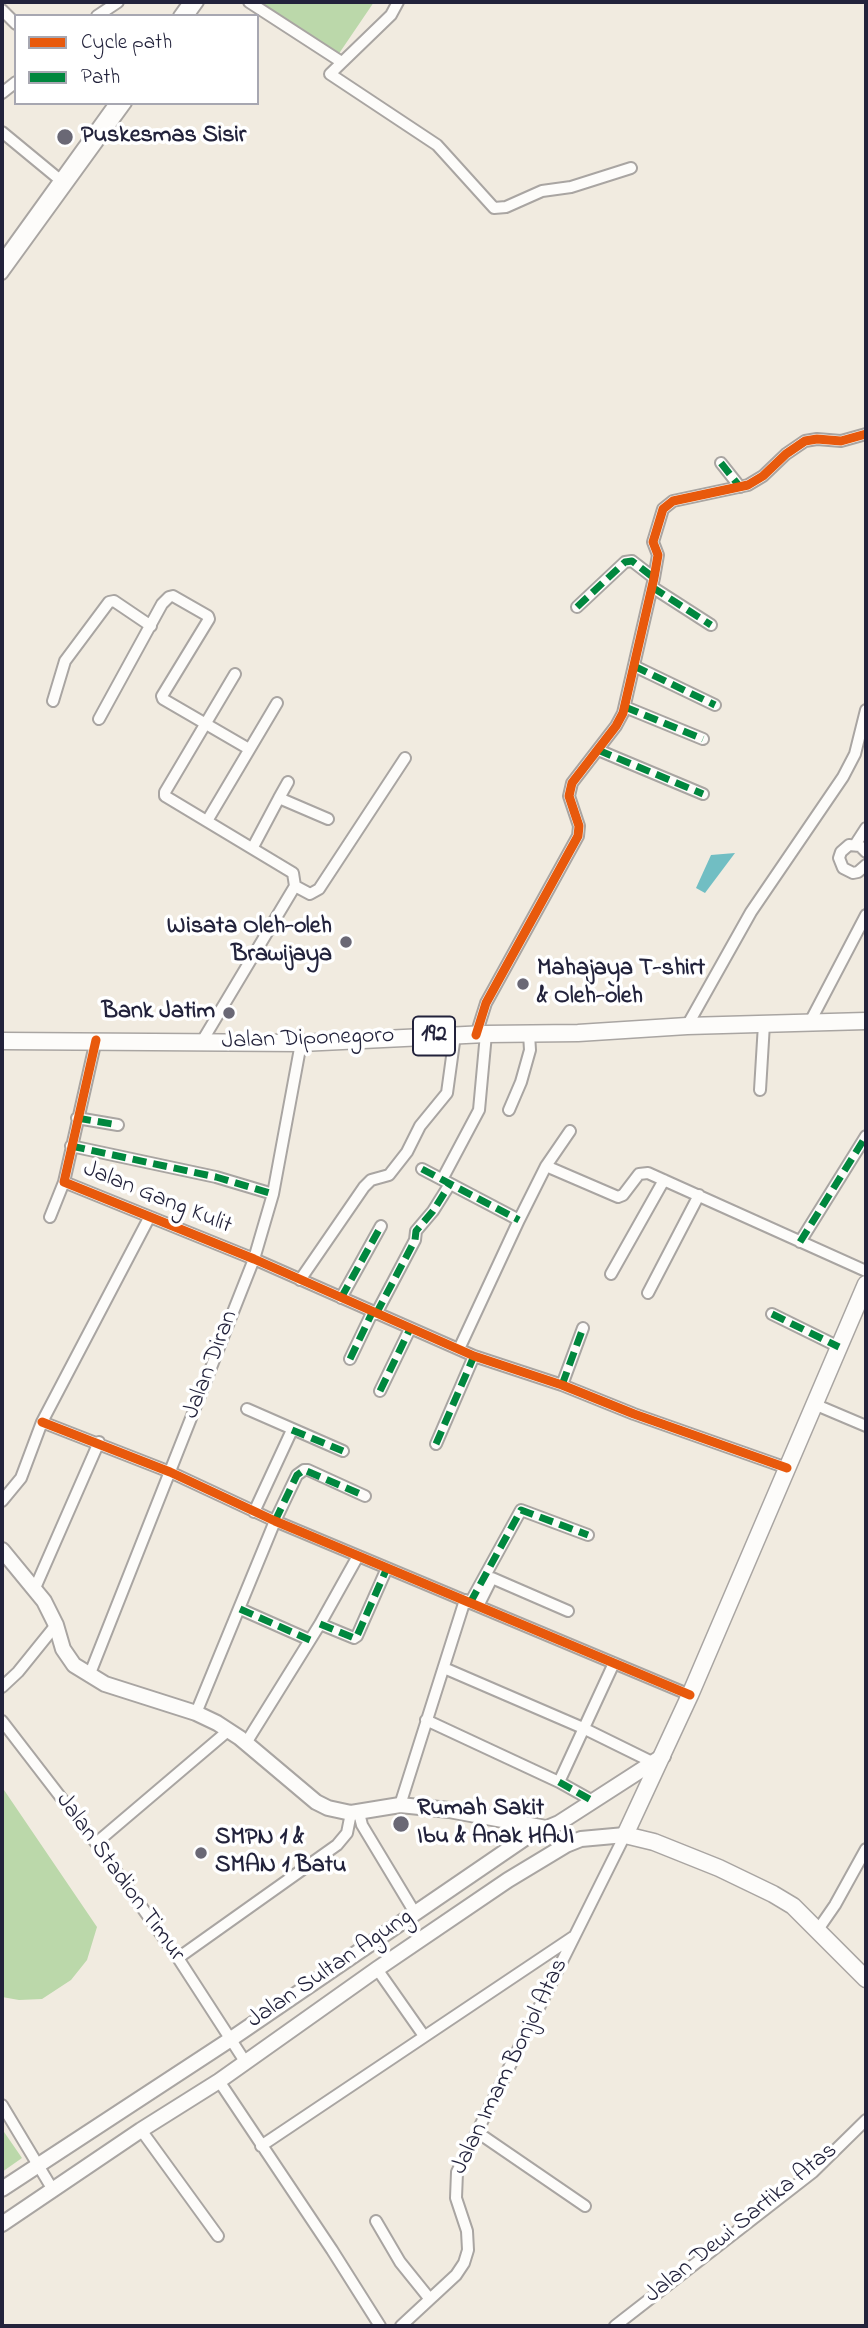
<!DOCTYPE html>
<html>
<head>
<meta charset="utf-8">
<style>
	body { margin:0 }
	#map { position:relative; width:868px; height:2328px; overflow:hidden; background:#f1ebe0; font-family:"Indie Flower",sans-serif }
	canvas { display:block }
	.frame { position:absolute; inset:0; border:4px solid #22223b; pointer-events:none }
	.legend { position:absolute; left:14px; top:14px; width:245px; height:91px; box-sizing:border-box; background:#fff; border:2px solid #a7a7b1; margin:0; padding:9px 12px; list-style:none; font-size:21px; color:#22223b }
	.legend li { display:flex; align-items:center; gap:14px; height:35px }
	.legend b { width:35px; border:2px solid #a7a7b1 }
</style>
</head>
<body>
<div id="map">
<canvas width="868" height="2328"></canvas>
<div class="frame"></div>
<ul class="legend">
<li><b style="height:9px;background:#e8590c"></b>Cycle path</li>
<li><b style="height:9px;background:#00873e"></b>Path</li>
</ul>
</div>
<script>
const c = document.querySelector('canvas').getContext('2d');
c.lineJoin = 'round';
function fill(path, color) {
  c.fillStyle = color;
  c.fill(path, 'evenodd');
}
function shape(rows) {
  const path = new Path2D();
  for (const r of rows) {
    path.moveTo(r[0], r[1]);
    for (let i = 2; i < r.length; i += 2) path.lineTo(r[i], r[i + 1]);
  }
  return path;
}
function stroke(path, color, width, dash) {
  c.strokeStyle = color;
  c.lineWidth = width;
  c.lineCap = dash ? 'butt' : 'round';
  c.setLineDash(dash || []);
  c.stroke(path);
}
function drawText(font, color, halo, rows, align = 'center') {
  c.font = font + ' "Indie Flower",sans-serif';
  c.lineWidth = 7;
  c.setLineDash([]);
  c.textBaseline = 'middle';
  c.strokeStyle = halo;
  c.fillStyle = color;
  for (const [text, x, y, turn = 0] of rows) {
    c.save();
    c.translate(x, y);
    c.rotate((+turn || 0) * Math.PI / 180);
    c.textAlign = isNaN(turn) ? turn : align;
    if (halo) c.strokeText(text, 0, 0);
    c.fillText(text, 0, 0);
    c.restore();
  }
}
fill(shape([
	[256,2,374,2,338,55],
	[2,1787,97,1927,87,1960,71,1980,42,1999,19,2000,2,1997],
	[2,2129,22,2158,2,2172]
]), '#bbd8aa');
fill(shape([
	[735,853,705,893,696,888,711,855]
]), '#71bec3');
const street = shape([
	[249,2,340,61],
	[398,2,391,15,330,74,437,145,494,208,506,207,542,191,571,187,631,168],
	[2,10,16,24],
	[97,16,118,2],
	[179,16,189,2],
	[188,16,198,2],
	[2,93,16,82],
	[2,132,65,184],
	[2,260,115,103],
	[2,274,126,103],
	[721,463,740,487],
	[652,587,711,625],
	[577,607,625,562,632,561,654,578],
	[634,666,715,705],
	[53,701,65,661,109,602,114,601,151,626],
	[625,707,703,739],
	[99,719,162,604,169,597,173,596,208,616,209,619,162,696,163,699,249,749],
	[598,750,703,794],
	[279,798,288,782],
	[207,821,277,703],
	[855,845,866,828],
	[253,847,279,798,328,819],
	[866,852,860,846,849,845,841,852,839,858,843,868,853,873,858,872,866,865],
	[295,886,310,894,319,889,405,758],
	[810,1022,866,915],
	[687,1026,751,912,843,777,855,754,866,710],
	[476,1035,486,1003,578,836,579,826,569,796,572,783,616,726,623,713,654,578,658,555,653,542,663,509,673,501,748,485,763,476,786,454,805,441,817,439,841,441,866,434],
	[96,1040,64,1182,254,1259,474,1356,562,1385,634,1414,787,1468],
	[201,1043,295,886,293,873,165,796,165,792,235,674],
	[760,1090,764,1024],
	[509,1110,521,1082,530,1050,529,1034],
	[77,1118,118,1125],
	[71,1146,216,1177,273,1194],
	[546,1166,618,1197,623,1195,639,1174,648,1173,866,1271],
	[422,1169,519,1220],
	[445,1174,479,1110,486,1034],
	[50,1217,64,1182],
	[800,1242,866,1136],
	[611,1274,664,1180],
	[300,1280,364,1187,371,1180,389,1175,407,1152,420,1126,447,1093,455,1035],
	[648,1293,699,1195],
	[341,1298,381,1226],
	[376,1314,415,1240,416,1231,433,1211,450,1184],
	[772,1314,839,1347],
	[459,1349,519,1220,546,1166,570,1131],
	[350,1359,372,1313],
	[562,1385,583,1328],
	[380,1391,410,1329],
	[814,1404,866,1426],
	[247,1409,343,1451],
	[42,1422,170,1472,275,1521,690,1695],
	[436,1444,474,1356],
	[2,1501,21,1478,42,1422,149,1218],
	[254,1512,292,1430],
	[35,1588,99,1442],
	[470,1603,521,1510,588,1535],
	[478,1606,492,1578,568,1611],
	[240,1609,310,1640],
	[320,1624,354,1638,357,1636,387,1568],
	[444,1668,583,1728,652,1762],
	[89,1676,254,1259,273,1194,301,1043],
	[2,1687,18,1672,56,1625],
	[196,1713,275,1521,297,1475,304,1470,308,1470,365,1496],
	[426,1720,559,1782,614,1663],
	[2,1721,96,1843,178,1958,246,2063],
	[246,1743,320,1624,358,1556],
	[559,1782,593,1801],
	[400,1805,465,1600],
	[359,1813,362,1825,415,1913],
	[96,1843,229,1730],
	[817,1931,835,1905,866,1849],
	[178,1958,337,1845,347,1833,351,1813],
	[377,1969,424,2036],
	[219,2081,332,2250,380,2326],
	[2,2105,53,2190],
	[141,2130,218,2236],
	[477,2132,585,2206],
	[261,2146,573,1937],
	[376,2221,400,2262,429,2298],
	[401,2326,456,2275,464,2263,468,2250,467,2231,456,2198,457,2172,625,1835],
	[615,2326,813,2172,866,2120]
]);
const secondary = shape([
	[2,1550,44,1601,56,1625,63,1649,74,1665,105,1684,196,1713,217,1723,240,1738,316,1802,328,1808,351,1813,400,1805,449,1810,546,1828],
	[2,2189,231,2039,528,1836,559,1823,663,1756],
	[2,2224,141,2130,219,2081,377,1969,508,1880,566,1845,581,1839,625,1835]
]);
const primary = shape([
	[2,1041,301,1043,486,1034,578,1033,687,1026,866,1021],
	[866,1284,690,1695,625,1835,654,1842,719,1868,773,1894,793,1906,866,1979]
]);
stroke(street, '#a9a5a2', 14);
stroke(secondary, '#a9a5a2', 18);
stroke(primary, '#a9a5a2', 19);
stroke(street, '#fdfcfa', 10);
stroke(secondary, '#fdfcfa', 14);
stroke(primary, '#fdfcfa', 16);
stroke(shape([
	[721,463,740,487],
	[652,587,711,625],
	[577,607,625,562,632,561,654,578],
	[634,666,715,705],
	[625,707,703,739],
	[598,750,703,794],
	[77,1118,118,1125],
	[71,1146,216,1177,273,1194],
	[422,1169,519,1220],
	[800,1242,866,1136],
	[341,1298,381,1226],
	[376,1314,415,1240,416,1231,433,1211,450,1184],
	[772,1314,839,1347],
	[350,1359,372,1313],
	[562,1385,583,1328],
	[380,1391,410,1329],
	[292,1430,343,1451],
	[436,1444,474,1356],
	[275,1521,297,1475,304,1470,365,1496],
	[470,1603,521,1510,588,1535],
	[240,1609,310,1640],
	[320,1624,354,1638,357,1636,387,1568],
	[559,1782,593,1801]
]), '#00873e', 7, [14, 7]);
stroke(shape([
	[476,1035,486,1003,578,836,579,826,569,796,572,783,616,726,623,713,654,578,658,555,653,542,663,509,673,501,748,485,763,476,786,454,805,441,817,439,841,441,866,434],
	[96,1040,64,1182,254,1259,474,1356,562,1385,634,1414,787,1468],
	[42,1422,170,1472,275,1521,690,1695]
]), '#e8590c', 9);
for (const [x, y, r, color] of [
	[65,137,9,"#6a6875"],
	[346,942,7,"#6a6875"],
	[523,984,7,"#6a6875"],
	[229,1013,7,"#6a6875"],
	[401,1824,9,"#6a6875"],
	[201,1853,7,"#6a6875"]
]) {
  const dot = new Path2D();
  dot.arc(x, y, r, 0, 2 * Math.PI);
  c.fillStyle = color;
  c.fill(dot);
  stroke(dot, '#fff', 2.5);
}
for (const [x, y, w] of [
	[434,1036,42]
]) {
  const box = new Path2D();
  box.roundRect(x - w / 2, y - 19.5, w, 39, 5);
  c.fillStyle = '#fff';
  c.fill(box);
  stroke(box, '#22223b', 2);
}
drawText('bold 23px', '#22223b', null, [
	["192",434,1036]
]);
drawText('bold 24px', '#22223b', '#fff', [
	["Puskesmas Sisir",81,137],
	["Wisata Oleh-oleh",332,928,"right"],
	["Brawijaya",332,956,"right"],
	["Mahajaya T-shirt",537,970],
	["& Oleh-oleh",537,998],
	["Bank Jatim",215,1013,"right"],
	["Rumah Sakit",417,1810],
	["Ibu & Anak HAJI",417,1838],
	["SMPN 1 &",215,1839],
	["SMAN 1 Batu",215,1867]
], 'left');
drawText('24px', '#22223b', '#fff', [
	["Jalan Diponegoro",308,1040,-2],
	["Jalan Gang Kulit",157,1199,22],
	["Jalan Diran",212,1365,-69],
	["Jalan Stadion Timur",119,1878,54],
	["Jalan Sultan Agung",331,1970,-34],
	["Jalan Imam Bonjol Atas",511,2067,-64],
	["Jalan Dewi Sartika Atas",742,2224,-39]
]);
</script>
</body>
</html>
